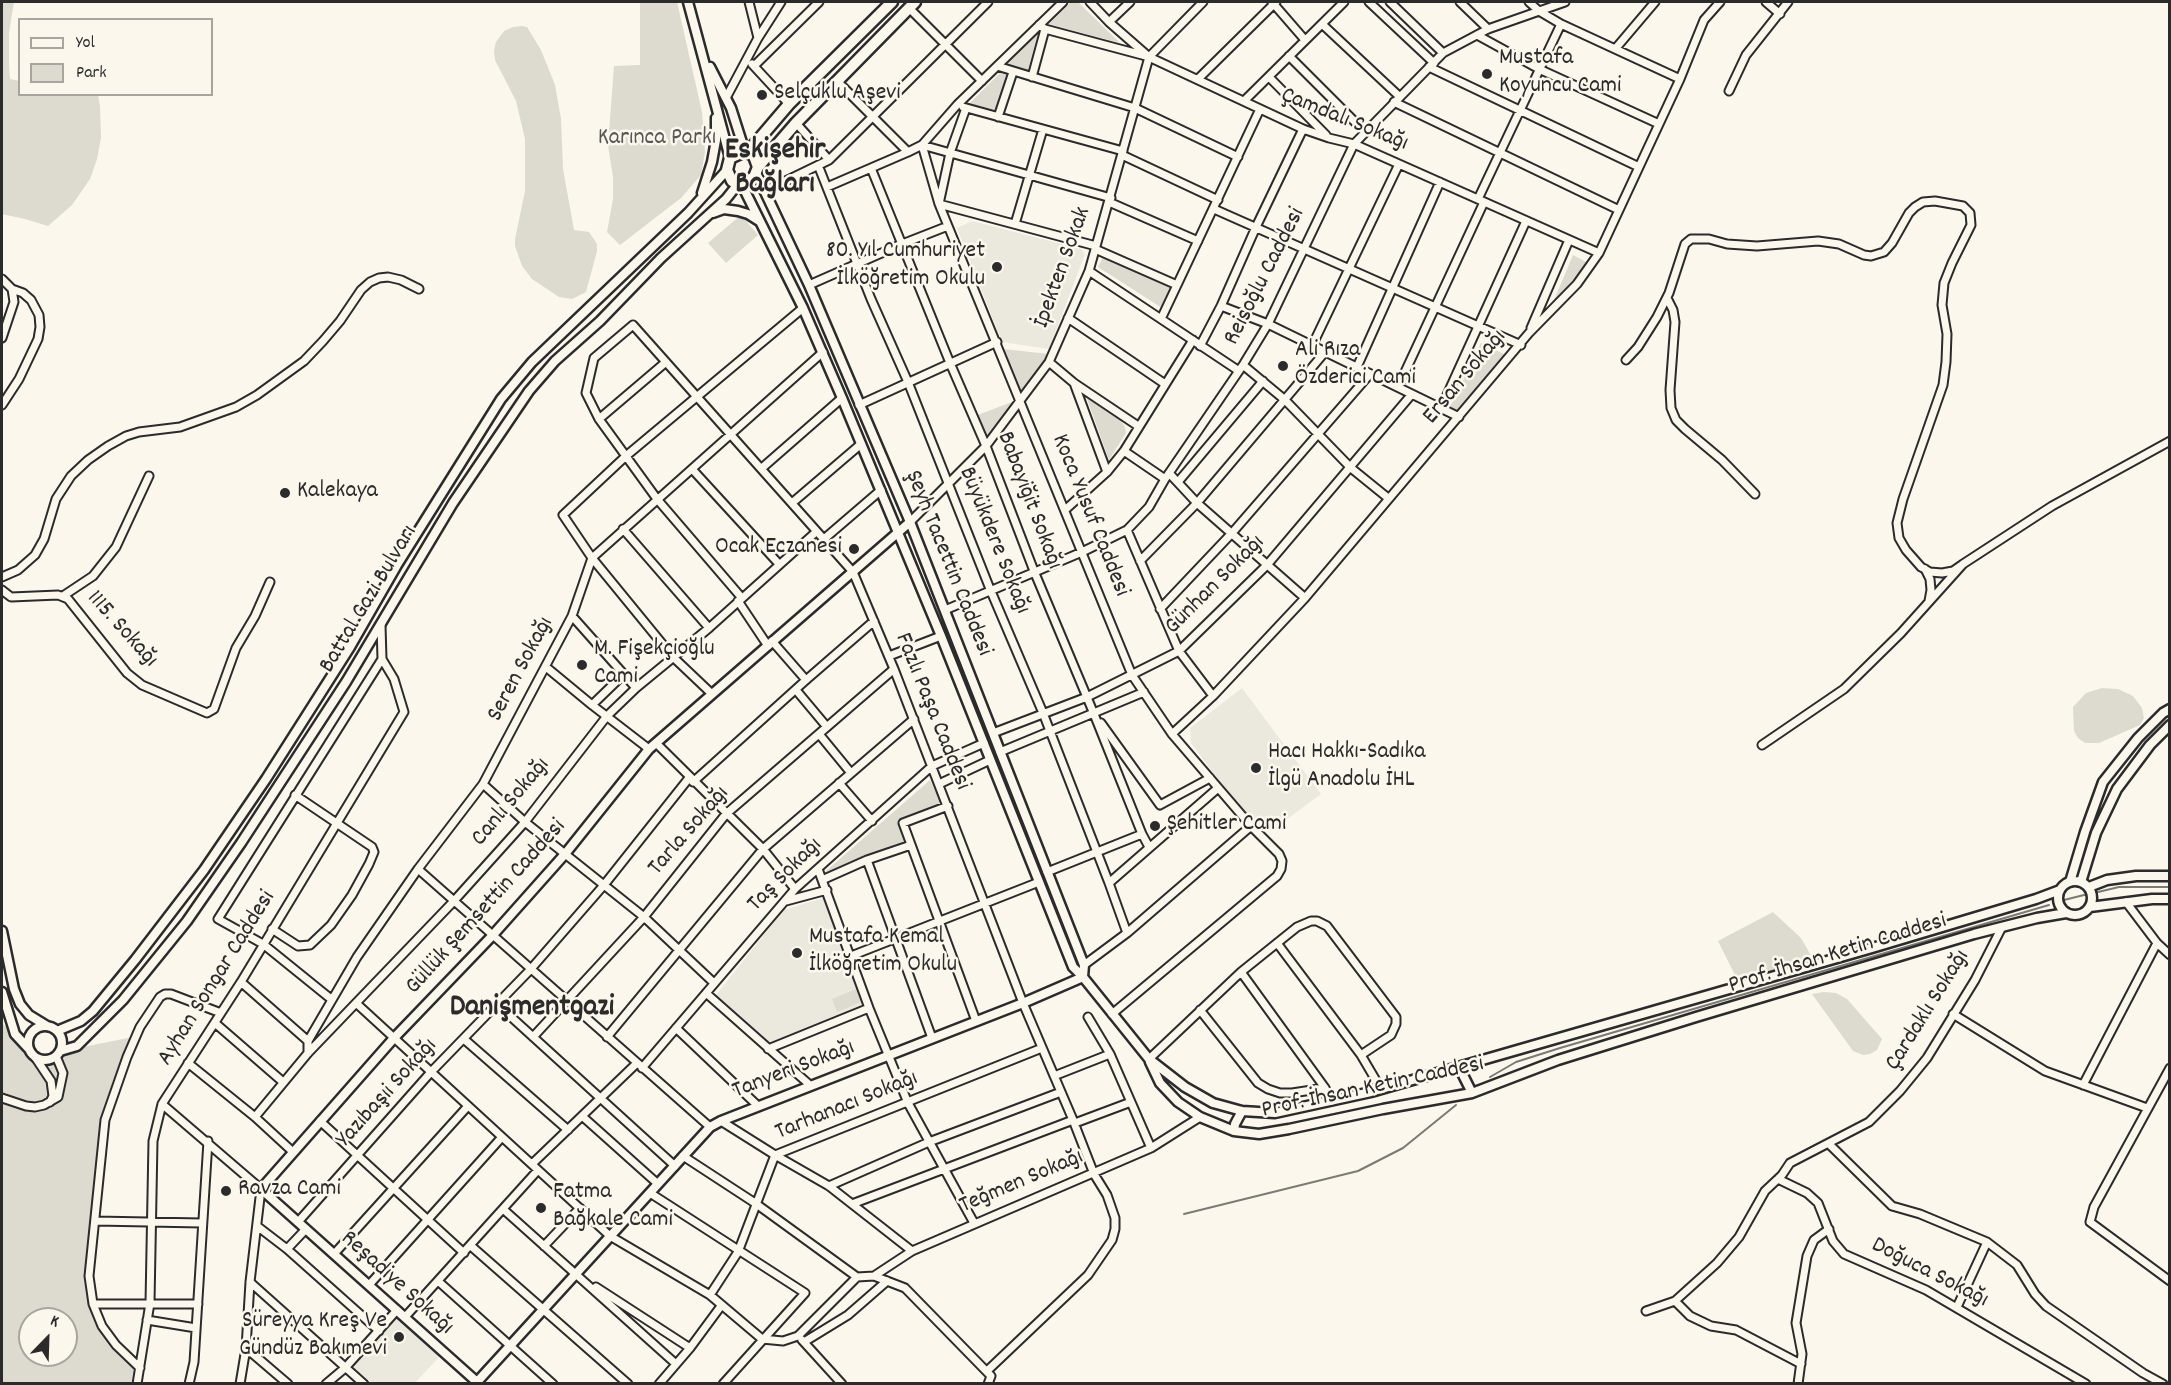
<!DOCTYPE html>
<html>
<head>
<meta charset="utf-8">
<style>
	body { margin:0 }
	#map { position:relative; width:2171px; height:1385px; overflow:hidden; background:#fbf7ec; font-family:Dekko,sans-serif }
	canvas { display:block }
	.frame { position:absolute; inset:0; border:3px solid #2b2b2b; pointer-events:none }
	.legend { position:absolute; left:18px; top:18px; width:195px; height:78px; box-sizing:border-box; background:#fbf7ec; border:2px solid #a8a59f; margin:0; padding:8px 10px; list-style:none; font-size:18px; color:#2b2b2b }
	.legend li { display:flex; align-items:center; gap:12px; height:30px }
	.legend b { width:30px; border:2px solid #a8a59f }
	.north { position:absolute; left:18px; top:1307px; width:60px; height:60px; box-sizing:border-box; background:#fbf7ec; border:2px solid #a8a59f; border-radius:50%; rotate:23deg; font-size:16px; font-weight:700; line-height:24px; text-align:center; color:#2b2b2b }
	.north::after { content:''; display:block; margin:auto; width:21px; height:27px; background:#2b2b2b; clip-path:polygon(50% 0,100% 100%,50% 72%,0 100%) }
</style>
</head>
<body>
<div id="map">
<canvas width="2171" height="1385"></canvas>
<div class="frame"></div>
<ul class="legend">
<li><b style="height:8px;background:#fbf7ec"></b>Yol</li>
<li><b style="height:16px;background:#dddad0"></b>Park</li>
</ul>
<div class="north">K</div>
</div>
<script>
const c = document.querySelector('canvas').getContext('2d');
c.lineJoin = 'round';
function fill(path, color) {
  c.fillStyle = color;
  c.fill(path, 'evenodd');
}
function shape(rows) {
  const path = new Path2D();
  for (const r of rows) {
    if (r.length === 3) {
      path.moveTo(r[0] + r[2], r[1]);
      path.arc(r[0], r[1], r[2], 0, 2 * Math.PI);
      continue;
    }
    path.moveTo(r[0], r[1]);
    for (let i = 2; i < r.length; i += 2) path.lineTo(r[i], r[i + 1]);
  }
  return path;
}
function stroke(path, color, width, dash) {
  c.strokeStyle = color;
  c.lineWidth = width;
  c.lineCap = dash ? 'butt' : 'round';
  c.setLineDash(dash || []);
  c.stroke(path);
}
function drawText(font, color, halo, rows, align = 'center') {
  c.font = font + ' Dekko,sans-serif';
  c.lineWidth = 5;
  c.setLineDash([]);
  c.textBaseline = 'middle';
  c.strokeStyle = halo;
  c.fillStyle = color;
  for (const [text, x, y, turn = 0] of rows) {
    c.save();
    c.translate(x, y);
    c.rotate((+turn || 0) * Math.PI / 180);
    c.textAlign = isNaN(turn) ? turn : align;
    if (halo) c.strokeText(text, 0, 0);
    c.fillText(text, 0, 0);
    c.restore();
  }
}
fill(shape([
	[972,221,1081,249,1085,254,1049,349,1002,342,957,228],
	[1242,688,1321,794,1275,828,1244,814,1191,743,1190,728],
	[823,898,866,1005,769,1044,715,996,784,910],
	[397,1318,440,1356,415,1383,372,1383,353,1367]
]), '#ebe8de');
fill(shape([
	[2,2,14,2,9,33,9,64,10,79,19,81,20,94,92,95,98,95,100,106,101,138,97,159,90,179,72,205,48,226,25,219,2,214],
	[640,2,677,2,702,112,705,152,701,175,681,198,620,245,607,232,613,199,613,177,608,146,614,66,640,65],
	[1071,2,1078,2,1120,43,1049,24],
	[522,26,527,27,541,50,555,85,561,119,563,169,574,230,589,232,597,244,597,251,586,292,572,299,559,297,532,279,522,266,515,246,515,239,525,191,525,139,516,101,495,60,494,51,496,42,504,31,513,27],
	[1038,33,1028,70,1007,64],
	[1000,73,1007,75,996,110,969,104],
	[741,215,758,235,726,263,708,243],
	[1573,255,1588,263,1587,267,1546,319],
	[1103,257,1172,287,1162,308,1098,267],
	[1481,343,1508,356,1460,410,1449,409],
	[1003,349,1049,354,1045,365,1022,396],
	[1086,396,1120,419,1125,427,1126,433,1109,460],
	[1012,402,1012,406,988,439,975,416],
	[2102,688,2118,689,2133,696,2142,708,2144,718,2140,725,2099,743,2085,743,2078,738,2074,731,2073,707,2086,693],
	[930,780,941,803,898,821,905,842,827,874,826,871],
	[1773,912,1801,938,1813,959,1737,979,1718,941],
	[856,989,861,1002,837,1012,832,999],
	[1824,992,1836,993,1847,999,1882,1039,1877,1050,1870,1054,1863,1055,1853,1051,1812,994],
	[2,1023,13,1033,33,1057,133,1037,110,1092,100,1131,86,1283,90,1306,97,1323,113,1348,134,1369,131,1383,2,1383],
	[30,1319,66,1319,66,1355,30,1355]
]), '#dddad0');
stroke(shape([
	[2098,892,2119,887,2170,887],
	[2064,900,2088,894],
	[1490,1077,1516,1062,1560,1048,2049,905],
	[1184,1214,1358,1171,1403,1148,1456,1105]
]), '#7b7a75', 2);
const minor = shape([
	[749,2,758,38],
	[1090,2,1109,22,1149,57,1303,129,1329,138,1354,144,1599,253],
	[1272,2,1305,40],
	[1369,2,1434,63],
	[1390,2,1443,53],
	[1460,2,1488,29],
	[1529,2,1539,11,1561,24,1680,79],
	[1766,2,1780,14],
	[909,8,982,81],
	[1109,22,1130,2],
	[1322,24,1400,97],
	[1039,25,1045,29,1146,56],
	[1477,35,1539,69,1659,124],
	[1616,48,1655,2],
	[1289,56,1365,132],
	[752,64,789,104],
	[754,66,819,2],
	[997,66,1135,108,1238,157],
	[1429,67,1639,167],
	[1032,77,1045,29],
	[1269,77,1326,135],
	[1198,79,1276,2],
	[837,81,908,152,922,145,957,105,1063,2],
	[1729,91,1746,55,1788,2],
	[726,98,758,38,781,2],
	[1244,101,1344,2],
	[1394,102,1619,210],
	[963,107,1123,151],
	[966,108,950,153,939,204,1096,246],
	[998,117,1013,72],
	[796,123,829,160],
	[922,145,939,204,1132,675,1172,734,1251,826,1279,854,1282,861,1281,869,1277,876,1112,1014],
	[922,145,1111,198],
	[1122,155,1218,200],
	[818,165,871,299,908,382,990,589,1043,713,1109,883,1127,933],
	[871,168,950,363,986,446,1034,571,1094,714,1142,834,1149,847],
	[827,187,908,152],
	[765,191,829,160,988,2],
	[1478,199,1561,24],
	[1109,202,1198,241],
	[1214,209,1521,345],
	[1015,224,1043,129],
	[1095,249,1177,285],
	[1089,271,1239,371],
	[2,279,12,289,14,302,2,338],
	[809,285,902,244,948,226],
	[1667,298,1673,310,1675,322,1670,390,1671,408,1676,420,1685,429,1722,460,1755,494],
	[1221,306,1268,324,1459,417],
	[1068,318,1165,384],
	[1161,319,1260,109],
	[1531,328,1569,240],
	[1200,346,1221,306,1256,227,1303,129],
	[1312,346,1399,164],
	[1626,360,1638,347,1657,317,1669,293,1685,244,1691,239,1709,239,1727,244,1757,246,1818,241,1839,244,1864,255,1871,256,1884,252,1892,243,1909,213,1915,207,1923,202,1935,201,1963,206,1970,213,1971,225,1952,263,1944,283,1942,305,1947,334,1946,362,1943,385,1903,499,1897,523,1899,538,1906,550,1921,567,1930,572,1942,573,1953,571,1963,564],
	[1049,362,1074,383,1138,426],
	[1243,365,1285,400,1351,468,1388,498],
	[1357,367,1440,182],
	[1074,383,1107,472],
	[1398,387,1484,202],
	[2,405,19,379,38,339,40,327,39,315,31,300,23,293,12,289],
	[859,405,997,342],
	[1441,408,1526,221],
	[599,419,666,362],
	[1124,451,1165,479],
	[762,468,842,398],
	[692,469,779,564],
	[1169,473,1197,503,1305,598],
	[1178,482,1263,381],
	[792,503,861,444],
	[1065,510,1107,472,1124,451,1193,340],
	[910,522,986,446,1049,362,1089,271,1149,57,1203,2],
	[623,529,709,628],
	[1127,530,1179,651,1213,696],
	[824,539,881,490],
	[1140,561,1197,503,1325,352],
	[1925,569,1930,579,1931,590,1929,601],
	[2,577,18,570,35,555,44,539,56,499,71,476,88,460,108,446,126,436,139,432,180,427,236,407,257,395,304,361,323,341,340,321,361,290,370,282,379,278,388,277,401,280,419,289],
	[2,590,11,597,58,595,68,599,127,673,142,685,207,713,214,709,236,648,255,616,270,582],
	[63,596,93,576,116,547,149,476],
	[741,597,657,499,599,419,586,393,594,358,633,325,853,572,894,669,1023,1003,1073,1120,1094,1174,1107,1195,1115,1218,1115,1229,1112,1240,1088,1275,987,1371],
	[738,601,768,646],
	[1160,609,1232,533,1370,374],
	[945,610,1082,552,1127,530,1149,507,1165,479,1243,365,1268,324,1354,144,1443,53,1488,29,1565,2],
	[572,616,636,688],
	[772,641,806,680],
	[889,656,941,636],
	[546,667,592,705,649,749],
	[796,690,827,727],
	[712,694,673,657,592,558,563,515,626,456,803,308],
	[592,705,623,675],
	[1101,723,1160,805,1210,778],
	[993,733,1087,697,1179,651,1267,565,1412,394],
	[819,734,851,773],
	[1172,734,1213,696,1305,598,1529,333,1577,284,1599,253,1680,79,1704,20,1720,2],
	[656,743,763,849,795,889],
	[1762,745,1844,689,1901,633,1963,564,2052,506,2170,441],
	[1000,752,1144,692],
	[693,782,806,680,874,621],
	[839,783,872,821],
	[483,784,525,822,644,917,714,983],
	[939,784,990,760],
	[948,806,903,823,976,1021],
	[867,860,932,1038],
	[418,869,710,1127],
	[818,869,869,1008,908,1103,974,1223],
	[1047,872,1142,834],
	[822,880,867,860,911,845],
	[1109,883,1218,788],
	[786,901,827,890],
	[2126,902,2157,943,2170,955],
	[272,929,298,946,310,945,331,925,352,895,369,864,374,852,372,847,295,795],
	[1277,943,1361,1055,1381,1089],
	[851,956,1039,882],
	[1084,965,1127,933,1251,826],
	[1241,972,1325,1088,1332,1101],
	[241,982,308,1041],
	[706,993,811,1086],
	[331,999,263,944,218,919,382,659],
	[356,1003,610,1236,710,1295,762,1339,783,1341,798,1336,857,1277],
	[498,1005,675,1166],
	[1200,1010,1258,1083,1268,1089,1280,1093,1292,1093,1325,1088],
	[1953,1014,2045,1071,2147,1108],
	[1088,1017,1110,1054,1151,1148],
	[215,1023,283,1082],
	[676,1028,758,1106],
	[533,1037,644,917,726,814,894,669],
	[607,1037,763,849,914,719],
	[465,1040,568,1130],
	[768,1049,869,1008],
	[308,1053,308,1041,357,957,418,869,483,784,572,616,592,558,823,352],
	[35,1057,51,1081,53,1096,50,1102],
	[1149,1059,1241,972,1297,927,1311,921,1317,921,1327,926,1396,1017,1396,1024,1391,1035,1361,1055],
	[188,1063,255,1117,293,1152],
	[642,1068,795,889,932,766,984,743],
	[2170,1068,2094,1207,2090,1222,2170,1281],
	[1054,1076,1110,1054],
	[2083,1085,2157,943],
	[2,1098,26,1106,35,1107,44,1105,58,1097,63,1073,56,1056],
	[162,1104,261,1189,250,1282,246,1348,240,1384],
	[582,1116,658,1184],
	[255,1117,308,1053,453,902,525,822,607,716,636,688,709,628,816,532],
	[320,1121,464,1253],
	[721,1121,775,1155,829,1186,912,1251],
	[1075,1123,1131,1102],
	[1829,1144,1892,1206,1920,1214,1987,1242,2017,1265,2035,1294,2046,1306,2143,1373,2163,1384],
	[683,1156,755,1203,857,1277],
	[532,1164,637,1063],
	[1778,1179,1807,1193,1818,1203,1833,1241,1844,1254,1926,1290,2086,1384],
	[829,1186,929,1142,1061,1092],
	[650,1193,805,1293,723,1384],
	[852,1204,1073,1120],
	[503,1209,676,1364],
	[95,1221,202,1223],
	[298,1222,431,1072,530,970,604,885,689,778],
	[257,1226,287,1249,379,1331],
	[471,1246,628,1384],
	[544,1246,580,1208],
	[287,1249,306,1229],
	[334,1254,468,1106],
	[874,1276,905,1288,991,1376,988,1384],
	[857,1277,874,1276,912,1251,1151,1148,1200,1117],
	[438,1281,553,1384],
	[250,1282,364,1384],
	[369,1285,502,1137],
	[596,1287,690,1348],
	[710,1295,738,1252,775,1155,1042,1048],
	[1675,1301,1690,1316,1711,1326,1736,1330,1801,1364],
	[93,1304,198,1304],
	[1957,1307,1987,1242],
	[1646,1311,1675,1301,1717,1263,1739,1237,1765,1191,1782,1175,1790,1163,1869,1122,1900,1091,1927,1058,1975,980,2002,927],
	[405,1317,538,1170],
	[147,1320,196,1328],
	[802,1340,842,1384],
	[804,1342,848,1315,887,1281],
	[246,1348,288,1384],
	[140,1368,116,1345,102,1326,93,1304,89,1276,105,1120,127,1057,140,1027,160,997,165,994,171,994,221,1013],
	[137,1384,150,1303,153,1141,162,1104,241,982,404,712,394,679,382,659,381,625],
	[189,1384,194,1362,208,1141],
	[326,1384,345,1368,397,1310],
	[659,1384,690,1348,721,1306],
	[1798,1384,1802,1354,1796,1323,1807,1256,1814,1240,1829,1229]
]);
const tertiary = shape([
	[688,2,730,158],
	[710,67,731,108,745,152],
	[756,173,809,285,910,522,1084,965,1083,977],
	[742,185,803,308,842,398,941,636,1073,967,1083,977,1149,1059,1185,1087,1213,1103,1242,1111,1275,1113,1371,1092,1872,948,2036,899,2060,890],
	[702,193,712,162,716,140,716,118],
	[713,213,724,209,738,211,748,214,759,221],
	[910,522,649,749,565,854,492,936,394,1038,261,1189,477,1382,710,1127,721,1121,1023,1003,1083,977],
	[2075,898,17],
	[2070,882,2085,832,2103,782,2138,738,2163,713,2170,709],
	[2081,882,2096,833,2117,789,2150,745,2170,725],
	[2089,887,2107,880,2136,876,2170,876],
	[2090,907,2152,899,2170,899],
	[2,931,14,989,20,1004,29,1015,47,1026],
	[2,992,15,1034,28,1048],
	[45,1043,17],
	[57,1031,81,1021,93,1011,135,960,204,870,266,779,310,710,350,647,397,565,501,399,532,362,688,213,727,170],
	[60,1051,77,1046,123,1000,187,921,241,843,346,682,453,503,529,391,555,361,600,321,661,258,726,199,738,184],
	[1150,1062,1160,1083,1178,1102,1200,1117,1234,1131,1259,1134,1289,1129,1383,1109,1472,1093,1558,1060,1696,1017,1974,934,2037,918,2066,913],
	[1459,1067,1472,1093],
	[1234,1131,1235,1124,1242,1111]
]);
const primary = shape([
	[743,152,748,152,754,156,758,167,754,177,742,185,732,181,727,170,730,158,743,152],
	[748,152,789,104,892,2],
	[758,167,796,123,915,2]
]);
stroke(minor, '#2b2b2b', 11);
stroke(tertiary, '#2b2b2b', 13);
stroke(primary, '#2b2b2b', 15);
stroke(minor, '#fbf7ec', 7);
stroke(tertiary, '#fbf7ec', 8);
stroke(primary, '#fbf7ec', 10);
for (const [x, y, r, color] of [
	[1487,74,6,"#2b2b2b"],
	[762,95,6,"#2b2b2b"],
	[997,267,6,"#2b2b2b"],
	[1283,366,6,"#2b2b2b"],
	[285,493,6,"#2b2b2b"],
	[854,549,6,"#2b2b2b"],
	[582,665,6,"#2b2b2b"],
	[1256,768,6,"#2b2b2b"],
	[1155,826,6,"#2b2b2b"],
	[797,953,6,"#2b2b2b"],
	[226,1191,6,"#2b2b2b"],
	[541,1208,6,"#2b2b2b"],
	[399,1337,6,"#2b2b2b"]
]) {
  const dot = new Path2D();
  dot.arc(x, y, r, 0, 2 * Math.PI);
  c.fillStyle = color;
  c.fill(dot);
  stroke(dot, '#fbf7ec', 2);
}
drawText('24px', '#2b2b2b', '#fbf7ec', [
	["Mustafa",1499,60],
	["Koyuncu Cami",1499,88],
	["Selçuklu Aşevi",774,95],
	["80. Yıl Cumhuriyet",985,253,"right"],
	["İlköğretim Okulu",985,281,"right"],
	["Ali Rıza",1295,352],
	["Özderici Cami",1295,380],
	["Kalekaya",297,493],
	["Ocak Eczanesi",842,549,"right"],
	["M. Fişekçioğlu",594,651],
	["Cami",594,679],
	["Hacı Hakkı-Sadıka",1268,754],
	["İlgü Anadolu İHL",1268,782],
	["Şehitler Cami",1167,826],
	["Mustafa Kemal",809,939],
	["İlköğretim Okulu",809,967],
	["Ravza Cami",238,1191],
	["Fatma",553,1194],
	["Bağkale Cami",553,1222],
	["Süreyya Kreş Ve",387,1323,"right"],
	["Gündüz Bakımevi",387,1351,"right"]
], 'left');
drawText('24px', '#2b2b2b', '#fbf7ec', [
	["Çamdalı Sokağı",1344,121,22],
	["İpekten Sokak",1064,268,-70],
	["Reisoğlu Caddesi",1266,277,-63],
	["Ersan Sokağı",1466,378,-50],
	["Babayiğit Sokağı",1028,501,69],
	["Koca Yusuf Caddesi",1089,516,68],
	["Büyükdere Sokağı",993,541,68],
	["Şeyh Tacettin Caddesi",947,564,68],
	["Günhan Sokağı",1216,586,-45],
	["Battal Gazi Bulvarı",370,600,-59],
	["1115. Sokağı",121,630,48],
	["Seren Sokağı",522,670,-62],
	["Fazlı Paşa Caddesi",931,712,68],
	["Canlı Sokağı",512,803,-50],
	["Tarla Sokağı",690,832,-49],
	["Taş Sokağı",786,876,-45],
	["Güllük Şemsettin Caddesi",487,908,-48],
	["Prof. İhsan Ketin Caddesi",1838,955,-17],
	["Ayhan Songar Caddesi",218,979,-58],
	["Çardaklı Sokağı",1929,1011,-58],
	["Tanyeri Sokağı",794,1071,-21],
	["Prof. İhsan Ketin Caddesi",1373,1089,-12],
	["Yazıbaşıi Sokağı",388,1094,-48],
	["Tarhanacı Sokağı",847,1107,-22],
	["Teğmen Sokağı",1022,1183,-23],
	["Doğuca Sokağı",1929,1274,27],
	["Reşadiye Sokağı",396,1284,42]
]);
drawText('24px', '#585754', '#fbf7ec', [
	["Karınca Parkı",657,140]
]);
drawText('bold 30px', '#2b2b2b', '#fbf7ec', [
	["Eskişehir",775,153],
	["Bağları",775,187],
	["Danişmentgazi",532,1010]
]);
</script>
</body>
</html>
